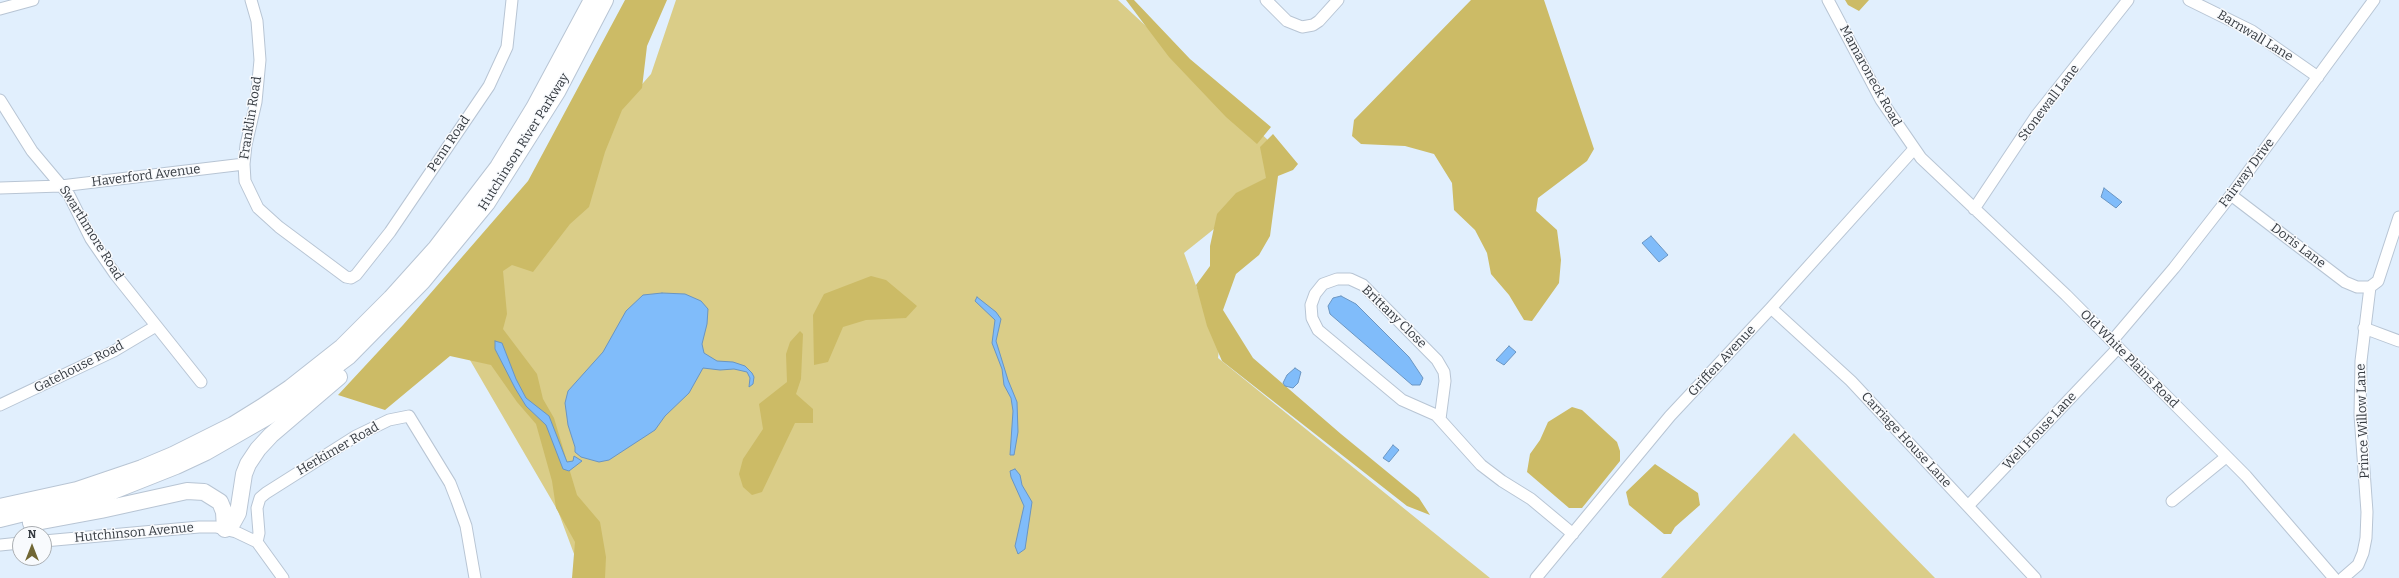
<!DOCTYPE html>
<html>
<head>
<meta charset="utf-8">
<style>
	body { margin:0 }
	#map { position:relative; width:2399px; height:578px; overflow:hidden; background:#e1effd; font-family:Bitter,serif }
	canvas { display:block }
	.north { position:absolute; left:12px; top:526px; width:40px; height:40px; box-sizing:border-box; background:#f8fafd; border:1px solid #aaaeb2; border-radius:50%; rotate:0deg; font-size:11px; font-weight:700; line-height:16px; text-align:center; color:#363b41 }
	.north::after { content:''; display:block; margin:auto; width:14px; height:18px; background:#716734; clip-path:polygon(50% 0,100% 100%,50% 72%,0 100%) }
</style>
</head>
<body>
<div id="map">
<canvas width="2399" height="578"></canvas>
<div class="north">N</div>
</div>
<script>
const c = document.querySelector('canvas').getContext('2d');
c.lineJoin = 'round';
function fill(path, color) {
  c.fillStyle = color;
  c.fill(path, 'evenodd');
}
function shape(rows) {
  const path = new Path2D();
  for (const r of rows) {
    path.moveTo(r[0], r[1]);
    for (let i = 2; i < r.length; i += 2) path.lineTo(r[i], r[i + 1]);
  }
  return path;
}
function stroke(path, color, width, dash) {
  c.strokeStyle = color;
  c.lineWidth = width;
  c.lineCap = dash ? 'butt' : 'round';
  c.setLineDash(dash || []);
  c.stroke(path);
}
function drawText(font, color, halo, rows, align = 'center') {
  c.font = font + ' Bitter,serif';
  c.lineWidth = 3;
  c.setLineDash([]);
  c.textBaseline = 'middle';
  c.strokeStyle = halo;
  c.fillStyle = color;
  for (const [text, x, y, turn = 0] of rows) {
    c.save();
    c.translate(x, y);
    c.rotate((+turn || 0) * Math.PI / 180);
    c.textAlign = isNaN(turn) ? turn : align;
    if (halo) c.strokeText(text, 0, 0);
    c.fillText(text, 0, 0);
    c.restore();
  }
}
fill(shape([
	[676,0,1118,0,1269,141,1274,181,1184,253,1219,348,1218,358,1490,578,583,578,558,511,442,312,651,74],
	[1794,433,1888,530,1935,578,1661,578]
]), '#dacd88');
fill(shape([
	[625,0,667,0,647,46,642,88,622,110,605,152,589,207,570,224,533,272,512,265,503,271,507,314,503,329,537,374,543,399,554,418,577,495,600,522,606,557,605,578,572,578,575,542,556,508,552,481,536,424,517,402,491,365,450,356,385,410,338,395,403,325,528,181],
	[1126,0,1134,0,1190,59,1271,127,1257,144,1226,117,1169,57],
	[1471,0,1544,0,1594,149,1587,161,1538,198,1536,211,1557,230,1561,260,1559,283,1532,321,1524,320,1509,295,1491,274,1487,253,1475,230,1454,210,1452,183,1434,154,1405,146,1361,144,1352,136,1354,120],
	[1845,0,1869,0,1859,11,1848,5],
	[1273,134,1298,164,1293,170,1278,176,1270,236,1259,255,1236,274,1223,310,1253,358,1341,434,1419,498,1430,515,1407,506,1222,361,1207,326,1196,285,1210,266,1210,246,1217,214,1236,193,1266,178,1260,147],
	[871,276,886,280,917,306,906,318,866,320,843,327,828,362,814,365,813,315,824,294],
	[800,331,803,334,801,379,796,394,813,409,813,423,795,423,762,492,752,495,743,487,739,474,743,459,763,429,759,404,787,382,786,354,790,342],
	[1572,407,1582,410,1617,442,1620,451,1620,461,1582,508,1569,508,1527,472,1530,454,1540,440,1548,422],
	[1655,464,1698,493,1700,505,1675,527,1671,534,1664,534,1629,505,1626,492]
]), '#cb6');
const water = shape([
	[2104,188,2122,202,2116,208,2101,197,2104,188],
	[1651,236,1668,255,1659,262,1642,243,1651,236],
	[662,293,685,294,701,301,708,309,707,324,702,344,704,353,717,361,733,362,745,366,752,373,754,377,753,384,749,387,750,378,747,372,734,369,720,370,703,368,689,393,665,416,655,430,609,460,599,462,581,457,575,452,575,447,568,425,565,403,568,391,603,352,626,311,643,295,662,293],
	[1341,296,1356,304,1409,357,1423,378,1420,385,1412,385,1330,314,1328,306,1333,298,1341,296],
	[977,297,996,312,1001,319,996,341,1008,380,1017,402,1018,432,1014,455,1010,455,1013,411,1011,398,1004,385,1002,369,992,343,995,320,975,301,977,297],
	[495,341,502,343,516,379,526,398,549,416,567,462,573,461,574,456,582,461,569,471,563,469,546,425,526,406,515,388,495,349,495,341],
	[1509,346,1516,352,1504,365,1496,360,1509,346],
	[1295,368,1301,372,1298,383,1293,388,1285,386,1283,383,1287,375,1295,368],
	[1393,445,1399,450,1389,462,1383,458,1393,445],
	[1015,469,1020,475,1022,485,1032,502,1025,549,1018,554,1015,546,1024,506,1011,477,1010,471,1015,469]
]);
fill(water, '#80bcfa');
stroke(water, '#6a95c2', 1);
const minor = shape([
	[251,0,257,21,260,60,256,102,246,145,244,164,245,181,258,208,279,227,346,277,351,278,356,275,390,232,489,86,507,47,512,0],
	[1266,0,1287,21,1302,27,1313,25,1319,21,1338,0],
	[1828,0,1881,100,1921,158,2066,295,2246,476,2334,578],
	[2189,0,2252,31,2318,77],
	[0,9,33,0],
	[0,100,32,151,69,195,91,239,115,274,201,382],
	[0,188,61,186,244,164],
	[2231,195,2345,282,2357,287,2370,287],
	[1974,209,2036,116,2128,0],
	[1771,308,1851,381,2035,578],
	[2364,328,2399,341],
	[2112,341,2174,268,2231,195,2374,0],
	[0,405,114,351,156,326],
	[1440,419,1445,381,1444,372,1437,360,1363,285,1350,279,1337,279,1323,284,1315,294,1311,305,1312,318,1318,330,1402,400,1436,415,1481,465,1502,481,1531,499,1573,534],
	[2172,501,2226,457],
	[1968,506,2118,348],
	[44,541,199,527,216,527,236,532,257,542,283,578],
	[257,542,259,533,257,508,260,498,266,493,356,436,389,420,409,416,450,483,457,501,466,526,475,578],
	[0,545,20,543],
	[1536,578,1670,416,1771,308,1914,149],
	[2343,578,2358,565,2363,553,2366,538,2367,512,2360,415,2361,361,2370,287,2378,281,2399,217]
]);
const highway = shape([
	[0,507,77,490,142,468,173,455,233,425,262,407,290,388,342,347,391,298,436,248,498,167,534,108,592,0],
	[0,519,113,491,176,466,206,452,267,417,349,356,422,282,487,203,557,92,605,0],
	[31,523,101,510,187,491,204,492,220,502,224,512,225,529],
	[225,529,233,522,238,513,244,474,248,464,258,449,271,435,339,377]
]);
stroke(minor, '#b8c5d4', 13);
stroke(highway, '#b8c5d4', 18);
stroke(minor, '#fff', 11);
stroke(highway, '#fff', 16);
drawText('13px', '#363b41', '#f8fafd', [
	["Barnwall Lane",2255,36,31],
	["Mamaroneck Road",1870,76,61],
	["Stonewall Lane",2049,103,-53],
	["Franklin Road",251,118,-81],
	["Hutchinson River Parkway",524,142,-58],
	["Penn Road",449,144,-56],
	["Fairway Drive",2247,173,-53],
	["Haverford Avenue",146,176,-7],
	["Swarthmore Road",91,233,58],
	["Doris Lane",2298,246,37],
	["Brittany Close",1394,317,44],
	["Old White Plains Road",2129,359,45],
	["Griffen Avenue",1722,361,-47],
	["Gatehouse Road",79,367,-27],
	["Prince Willow Lane",2363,421,-92],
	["Well House Lane",2040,431,-47],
	["Carriage House Lane",1906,440,47],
	["Herkimer Road",338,449,-30],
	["Hutchinson Avenue",134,533,-5]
]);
</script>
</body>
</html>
